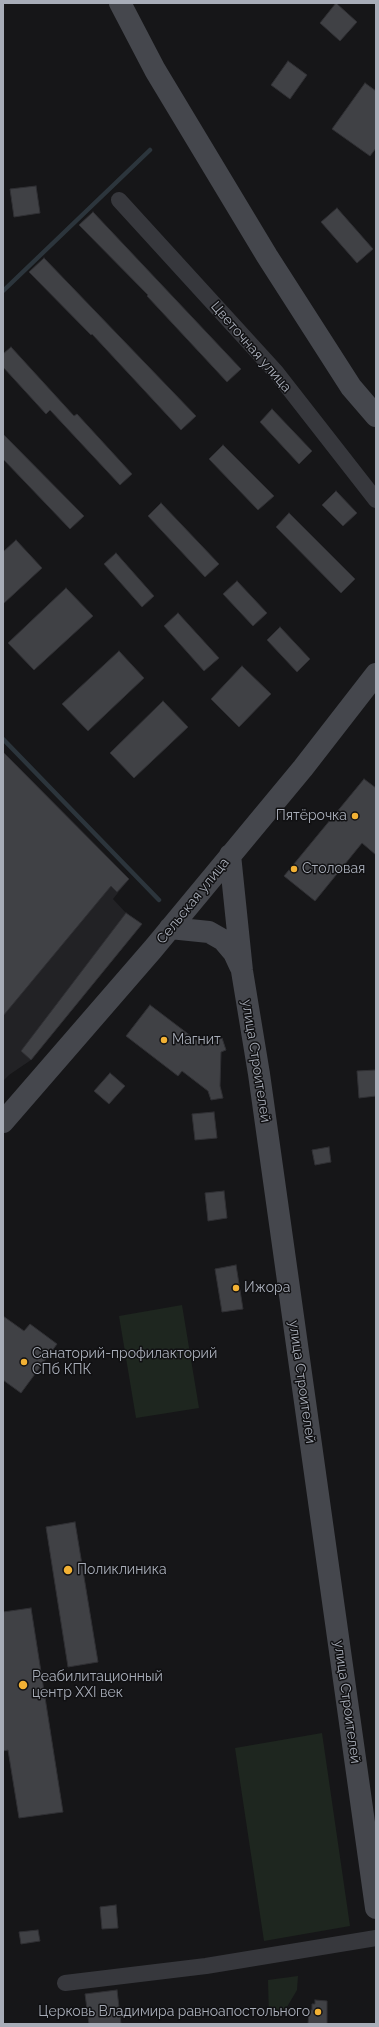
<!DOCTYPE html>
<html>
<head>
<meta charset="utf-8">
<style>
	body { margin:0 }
	#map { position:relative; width:379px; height:2027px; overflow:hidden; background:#161618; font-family:Raleway,sans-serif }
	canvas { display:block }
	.frame { position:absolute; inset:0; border:4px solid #a8adb8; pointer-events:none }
</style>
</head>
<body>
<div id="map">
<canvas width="379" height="2027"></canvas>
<div class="frame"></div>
</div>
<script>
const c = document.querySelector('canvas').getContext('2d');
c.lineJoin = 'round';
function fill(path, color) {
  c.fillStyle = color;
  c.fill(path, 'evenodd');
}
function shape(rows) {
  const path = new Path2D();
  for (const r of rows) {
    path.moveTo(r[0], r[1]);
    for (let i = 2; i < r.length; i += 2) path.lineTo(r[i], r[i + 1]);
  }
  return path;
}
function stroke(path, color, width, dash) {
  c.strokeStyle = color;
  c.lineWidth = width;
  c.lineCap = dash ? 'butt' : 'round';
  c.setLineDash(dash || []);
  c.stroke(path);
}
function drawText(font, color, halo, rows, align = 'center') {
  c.font = font + ' Raleway,sans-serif';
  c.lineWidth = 3;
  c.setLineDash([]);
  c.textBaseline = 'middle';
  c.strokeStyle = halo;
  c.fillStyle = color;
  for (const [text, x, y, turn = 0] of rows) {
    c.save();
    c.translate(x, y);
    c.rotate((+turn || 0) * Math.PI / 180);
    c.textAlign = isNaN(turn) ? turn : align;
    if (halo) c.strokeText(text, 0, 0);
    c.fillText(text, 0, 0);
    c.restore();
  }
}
fill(shape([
	[3,752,129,879,113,899,126,913,142,924,31,1060,9,1075,3,1081]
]), '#222225');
fill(shape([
	[182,1305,199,1408,136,1418,119,1316],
	[322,1733,350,1926,264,1941,235,1748],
	[298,1976,297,1990,287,2007,269,2017,268,1980]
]), '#1e261f');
stroke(shape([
	[3,291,150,150],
	[3,739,159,900]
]), '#2c353c', 4.5);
const building = shape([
	[336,3,357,22,340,41,320,23,336,3],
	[288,61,307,75,290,99,271,85,288,61],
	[365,83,376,91,376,148,370,156,332,129,365,83],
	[36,186,40,213,14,217,10,189,36,186],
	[337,208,373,249,357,263,321,222,337,208],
	[93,212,241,369,227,382,147,296,148,295,79,225,93,212],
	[44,258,196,416,181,430,92,334,91,335,29,272,44,258],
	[11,347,74,416,77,414,132,474,120,485,50,410,46,414,3,367,3,354,11,347],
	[272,409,312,451,299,464,260,422,272,409],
	[3,434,84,516,70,529,3,459,3,434],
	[223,445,274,496,258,510,209,459,223,445],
	[336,491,357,513,343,526,322,505,336,491],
	[161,503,219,564,205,577,148,516,161,503],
	[289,513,355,579,341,593,276,527,289,513],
	[16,540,42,568,3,604,3,552,16,540],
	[116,553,154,596,142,607,104,564,116,553],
	[237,581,267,613,253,626,223,594,237,581],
	[66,588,93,616,34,670,8,643,66,588],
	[178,613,219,658,204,671,164,626,178,613],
	[280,627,310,659,297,672,267,640,280,627],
	[119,651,144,678,88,731,62,704,119,651],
	[242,666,271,694,239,727,211,699,242,666],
	[163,701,188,727,134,778,110,753,163,701],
	[3,752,129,879,117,892,111,886,3,1016,3,752],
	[364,779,376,788,376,855,362,843,315,901,284,876,364,779],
	[126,913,142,924,31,1060,21,1051,126,913],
	[150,1005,204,1046,222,1038,226,1050,221,1052,220,1086,223,1098,211,1100,208,1091,182,1071,178,1076,126,1036,150,1005],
	[376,1070,376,1096,359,1098,357,1071,376,1070],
	[110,1073,125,1086,109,1104,94,1091,110,1073],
	[214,1112,217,1138,195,1140,192,1114,214,1112],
	[329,1147,331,1162,315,1165,312,1150,329,1147],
	[224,1191,227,1218,208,1221,205,1193,224,1191],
	[236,1265,243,1309,222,1312,215,1269,236,1265],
	[3,1316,24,1331,30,1324,57,1344,21,1393,3,1380,3,1316],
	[75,1522,98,1662,68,1667,46,1527,75,1522],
	[31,1608,63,1812,19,1818,8,1750,3,1751,3,1612,31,1608],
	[116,1905,118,1928,102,1929,100,1907,116,1905],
	[38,1930,40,1941,21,1944,19,1932,38,1930],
	[117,1990,121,2024,89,2024,85,1994,117,1990],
	[315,2000,327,2001,327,2024,308,2024,309,2010,312,2010,312,2004,315,2004,315,2000]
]);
fill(building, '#404145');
stroke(building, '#303034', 1);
stroke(shape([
	[119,200,276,372,376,500],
	[65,1983,206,1966,376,1938]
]), '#37383d', 16);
stroke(shape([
	[120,3,155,70,267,256,351,387,376,416],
	[230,855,242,971,259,1074,376,1908],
	[170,928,209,932,223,940,234,953,240,966],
	[3,1122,153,949,303,768,376,674]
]), '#45474d', 22);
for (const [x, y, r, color] of [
	[355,816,4,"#f2b134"],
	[294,869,4,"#f2b134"],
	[164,1040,4,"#f2b134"],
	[236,1288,4,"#f2b134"],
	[24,1362,4,"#f2b134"],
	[68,1570,5,"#f2b134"],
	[23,1685,5,"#f2b134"],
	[318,2012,4,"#f2b134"]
]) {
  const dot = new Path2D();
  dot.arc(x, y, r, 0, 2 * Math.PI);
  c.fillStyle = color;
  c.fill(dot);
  stroke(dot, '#111113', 1.5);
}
drawText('14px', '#a8adb8', '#111113', [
	["Цветочная улица",251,347,49],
	["Сельская улица",193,901,-51],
	["улица Строителей",256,1061,81],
	["улица Строителей",302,1382,82],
	["улица Строителей",347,1702,82]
]);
drawText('14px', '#a8adb8', '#111113', [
	["Пятёрочка",347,816,"right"],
	["Столовая",302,869],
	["Магнит",172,1040],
	["Ижора",244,1288],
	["Санаторий-профилакторий",32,1354],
	["СПб КПК",32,1370],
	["Поликлиника",77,1570],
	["Реабилитационный",32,1677],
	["центр ХХI век",32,1693],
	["Церковь Владимира равноапостольного",310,2012,"right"]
], 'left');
</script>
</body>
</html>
